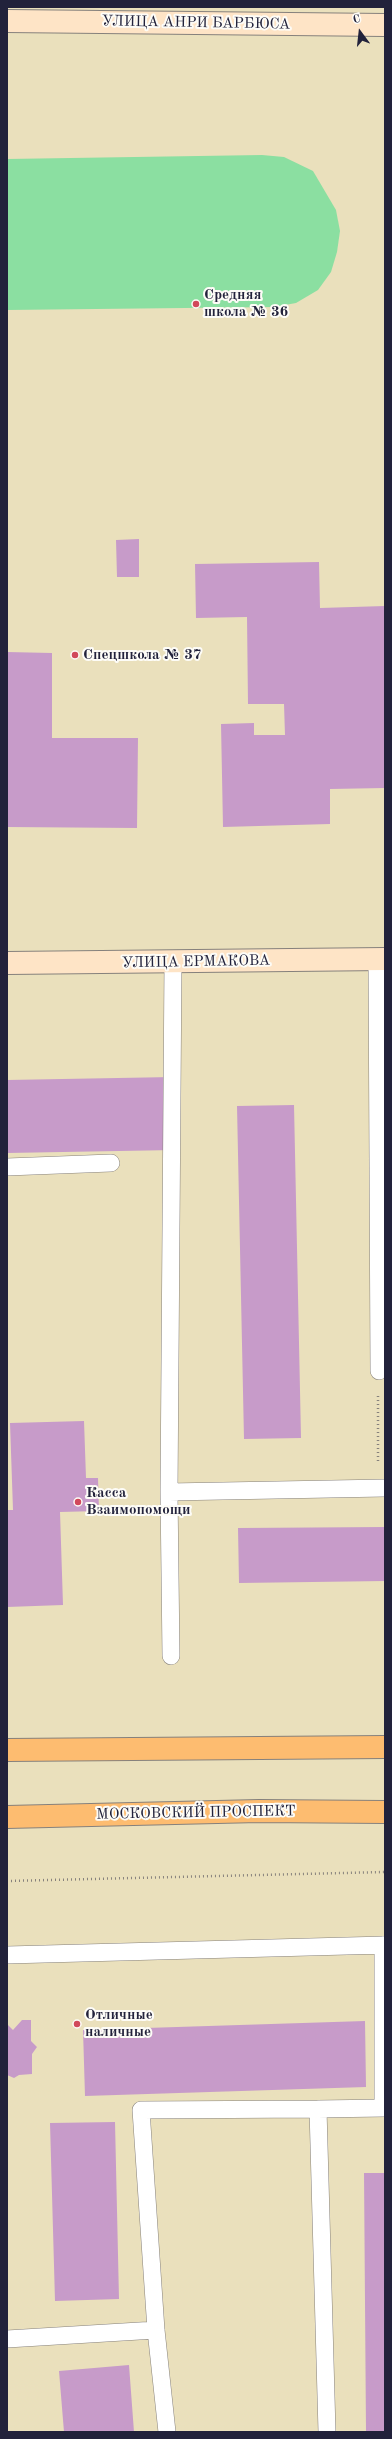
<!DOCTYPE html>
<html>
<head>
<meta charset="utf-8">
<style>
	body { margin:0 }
	#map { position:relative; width:392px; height:2439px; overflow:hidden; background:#eae0bc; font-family:"Old Standard TT",serif }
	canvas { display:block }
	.frame { position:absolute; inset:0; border:8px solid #22223b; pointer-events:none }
	.north { position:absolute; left:340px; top:12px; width:40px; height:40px; -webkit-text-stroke:3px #fdfcf7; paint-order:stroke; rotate:345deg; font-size:11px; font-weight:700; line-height:16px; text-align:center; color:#22223b }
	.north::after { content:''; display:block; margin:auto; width:14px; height:18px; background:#22223b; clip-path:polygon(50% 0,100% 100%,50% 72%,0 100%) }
</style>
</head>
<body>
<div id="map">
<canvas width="392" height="2439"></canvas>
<div class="frame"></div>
<div class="north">С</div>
</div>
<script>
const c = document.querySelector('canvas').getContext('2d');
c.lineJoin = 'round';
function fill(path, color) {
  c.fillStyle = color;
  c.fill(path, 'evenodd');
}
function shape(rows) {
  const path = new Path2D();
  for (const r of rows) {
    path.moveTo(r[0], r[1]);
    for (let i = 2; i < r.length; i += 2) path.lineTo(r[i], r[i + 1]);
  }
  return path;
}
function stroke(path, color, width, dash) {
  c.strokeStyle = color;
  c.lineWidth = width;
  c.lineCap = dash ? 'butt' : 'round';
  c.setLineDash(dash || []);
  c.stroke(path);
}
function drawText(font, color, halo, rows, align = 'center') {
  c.font = font + ' "Old Standard TT",serif';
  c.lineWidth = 4;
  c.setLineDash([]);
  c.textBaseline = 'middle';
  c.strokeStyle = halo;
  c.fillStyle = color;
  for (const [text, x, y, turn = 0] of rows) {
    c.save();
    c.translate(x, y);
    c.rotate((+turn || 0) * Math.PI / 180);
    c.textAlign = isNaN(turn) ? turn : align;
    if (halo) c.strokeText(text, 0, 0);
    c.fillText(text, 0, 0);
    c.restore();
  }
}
fill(shape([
	[262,155,284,157,313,171,336,210,340,231,337,252,331,272,318,290,296,303,274,307,7,310,7,159]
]), '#8bdfa1');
fill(shape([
	[139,539,139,577,117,577,116,540],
	[319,562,320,608,385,606,385,788,330,789,330,824,223,827,221,724,254,723,254,735,285,735,284,704,248,704,247,617,196,618,195,564],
	[7,652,52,653,52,738,138,738,137,828,7,827],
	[173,1077,175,1150,7,1153,7,1080],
	[294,1105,301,1438,244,1439,237,1106],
	[84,1421,86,1478,98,1478,99,1511,60,1512,63,1605,7,1607,7,1510,13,1510,10,1423],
	[385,1527,385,1581,239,1583,238,1528],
	[22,2020,31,2020,31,2041,37,2047,32,2054,32,2074,19,2075,14,2078,7,2075,7,2024,13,2030],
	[365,2021,366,2087,85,2096,83,2030],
	[115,2122,119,2299,55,2301,50,2123],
	[364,2173,385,2173,385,2432,366,2432],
	[129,2365,134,2432,64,2432,59,2371]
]), '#c79bc9');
const lane = shape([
	[377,959,379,1371],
	[7,1167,111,1163],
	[169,1492,173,963],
	[171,1656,169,1492,385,1488],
	[383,1945,383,2108],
	[7,1955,385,1945],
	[7,2339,156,2330],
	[167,2432,156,2330,141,2110,318,2109],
	[327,2432,318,2109,385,2108]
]);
const secondary = shape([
	[7,21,385,25],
	[7,963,385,959]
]);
const primary = shape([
	[7,1750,385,1747],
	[7,1817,259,1811,385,1812]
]);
stroke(lane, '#86817c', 18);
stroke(secondary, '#86817c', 24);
stroke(primary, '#86817c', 24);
stroke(shape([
	[378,1461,378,1396],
	[7,1881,385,1872]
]), '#86817c', 2.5, [1, 3]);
stroke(lane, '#fff', 17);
stroke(secondary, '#fee4c6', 22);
stroke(primary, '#fdbc70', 22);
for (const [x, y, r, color] of [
	[196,304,4,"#d1495b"],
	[75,655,4,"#d1495b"],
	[78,1502,4,"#d1495b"],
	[77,2024,4,"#d1495b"]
]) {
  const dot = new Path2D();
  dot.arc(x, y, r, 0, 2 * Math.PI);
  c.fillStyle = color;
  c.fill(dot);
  stroke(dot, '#fdfcf7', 1.5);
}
drawText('15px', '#22223b', '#fdfcf7', [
	["УЛИЦА АНРИ БАРБЮСА",196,23,1],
	["УЛИЦА ЕРМАКОВА",196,962,-1],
	["МОСКОВСКИЙ ПРОСПЕКТ",196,1813,-1]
]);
drawText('bold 15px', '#22223b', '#fdfcf7', [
	["Средняя",204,295],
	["школа № 36",204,312],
	["Спецшкола № 37",83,655],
	["Касса",86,1493],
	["Взаимопомощи",86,1510],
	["Отличные",85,2015],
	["наличные",85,2032]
], 'left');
</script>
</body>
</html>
